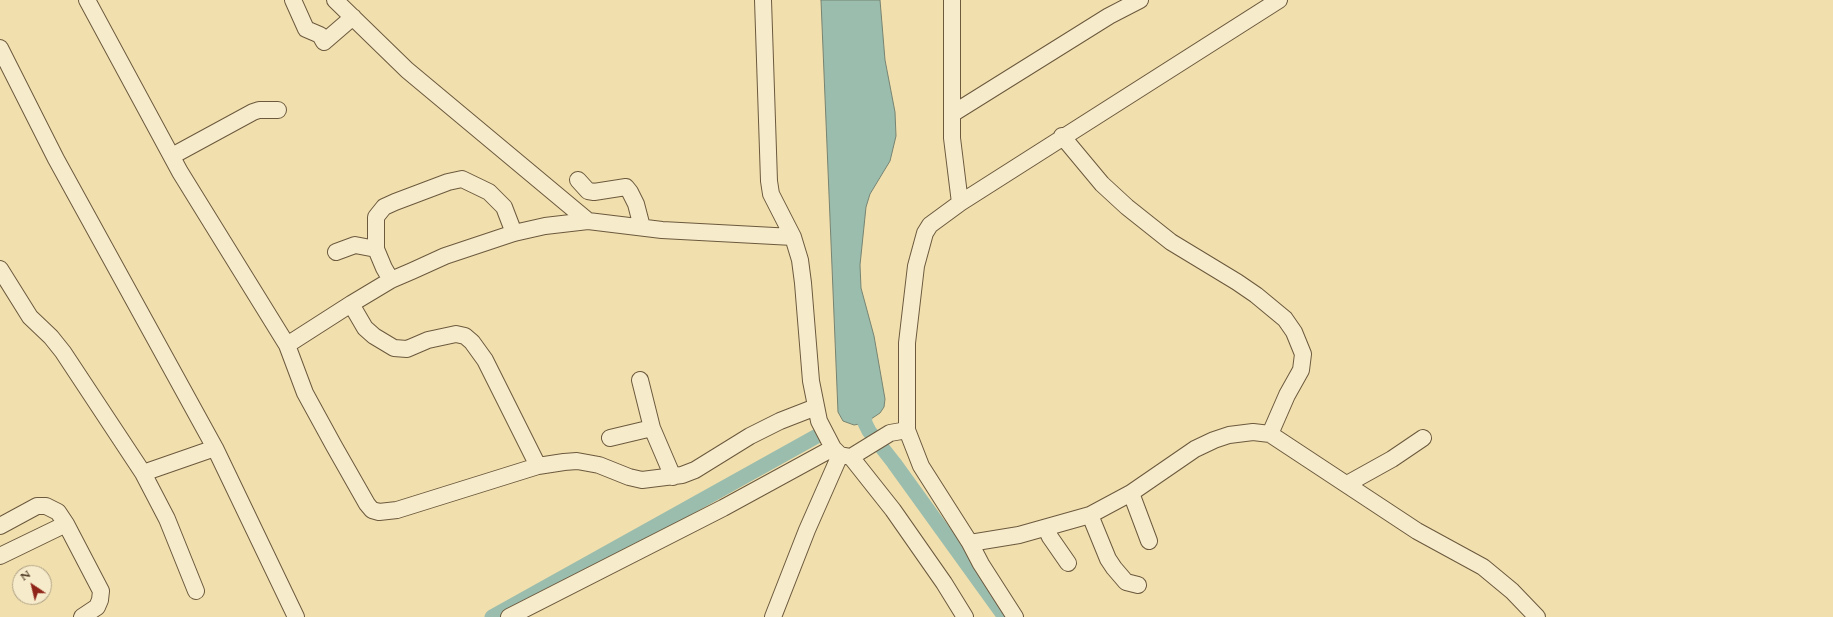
<!DOCTYPE html>
<html>
<head>
<meta charset="utf-8">
<style>
	body { margin:0 }
	#map { position:relative; width:1833px; height:617px; overflow:hidden; background:#f1e0ae; font-family:Cardo,serif }
	canvas { display:block }
	.north { position:absolute; left:12px; top:565px; width:40px; height:40px; box-sizing:border-box; background:#f6ebca; border:1px solid #ad9f83; border-radius:50%; rotate:325deg; font-size:11px; font-weight:700; line-height:16px; text-align:center; color:#402c18 }
	.north::after { content:''; display:block; margin:auto; width:14px; height:18px; background:#8f2418; clip-path:polygon(50% 0,100% 100%,50% 72%,0 100%) }
</style>
</head>
<body>
<div id="map">
<canvas width="1833" height="617"></canvas>
<div class="north">N</div>
</div>
<script>
const c = document.querySelector('canvas').getContext('2d');
c.lineJoin = 'round';
function fill(path, color) {
  c.fillStyle = color;
  c.fill(path, 'evenodd');
}
function shape(rows) {
  const path = new Path2D();
  for (const r of rows) {
    path.moveTo(r[0], r[1]);
    for (let i = 2; i < r.length; i += 2) path.lineTo(r[i], r[i + 1]);
  }
  return path;
}
function stroke(path, color, width, dash) {
  c.strokeStyle = color;
  c.lineWidth = width;
  c.lineCap = dash ? 'butt' : 'round';
  c.setLineDash(dash || []);
  c.stroke(path);
}
const water = shape([
	[821,0,880,0,885,60,895,112,896,136,890,161,870,194,866,207,860,265,861,288,874,336,885,399,884,407,880,413,865,423,854,425,843,421,838,412,821,0]
]);
fill(water, '#9bbdad');
stroke(water, '#778371', 1);
stroke(shape([
	[863,403,865,423,869,431,894,463,1005,617],
	[492,617,817,436]
]), '#9bbdad', 15);
const minor = shape([
	[87,0,180,172,287,345,351,304,391,280,412,271,445,256,514,233,545,226,588,221,662,230,793,237],
	[293,0,306,29,320,35,324,42,353,17],
	[335,0,407,70,588,221],
	[763,0,769,181,771,194,793,237,800,260,803,283,811,381,819,421,833,448,840,455,851,457,890,433,907,430],
	[952,0,952,138,960,203],
	[0,48,56,159,215,448,296,617],
	[952,114,1109,16,1140,0],
	[1062,136,1102,184,1127,207,1171,242,1237,282,1256,295,1285,319,1294,332,1303,354,1301,370,1287,395,1270,434,1417,531,1483,567,1512,591,1537,617],
	[172,156,253,112,259,110,278,110],
	[578,180,588,191,594,192,626,187,630,192,636,204,642,227],
	[336,252,355,245,376,249],
	[0,269,30,317,51,337,63,352,143,473,167,519,196,591],
	[391,280,384,268,376,249,376,217,384,207,395,202,448,182,462,179,489,192,504,207,514,233],
	[351,304,365,328,374,336,394,348,407,349,428,340,456,334,465,336,472,342,485,360,538,466],
	[287,345,305,393,334,446,367,504,372,510,379,512,397,510,538,466,564,462,577,461,599,465,629,477,642,480,682,475,695,470,750,436,780,421,816,407],
	[640,380,652,428,673,477],
	[1270,434,1253,432,1229,435,1214,440,1195,449,1131,493,1090,515,1019,535,970,543,921,466,907,430,907,343,916,266,925,233,930,225,960,203,1279,0],
	[610,438,652,428],
	[851,457,893,510,944,583,965,617],
	[143,473,215,448],
	[1347,484,1392,459,1423,438],
	[1131,493,1149,541],
	[1090,515,1108,559,1114,568,1126,582,1138,585],
	[0,526,37,506,46,506,58,512,66,524,101,591,100,600,97,607,82,617],
	[1046,528,1050,537,1068,563],
	[970,543,981,564,1015,617],
	[0,556,66,524],
	[509,617,723,508,833,448],
	[773,617,807,530,840,455]
]);
stroke(minor, '#6c593e', 18);
stroke(minor, '#f6ebca', 16);
</script>
</body>
</html>
